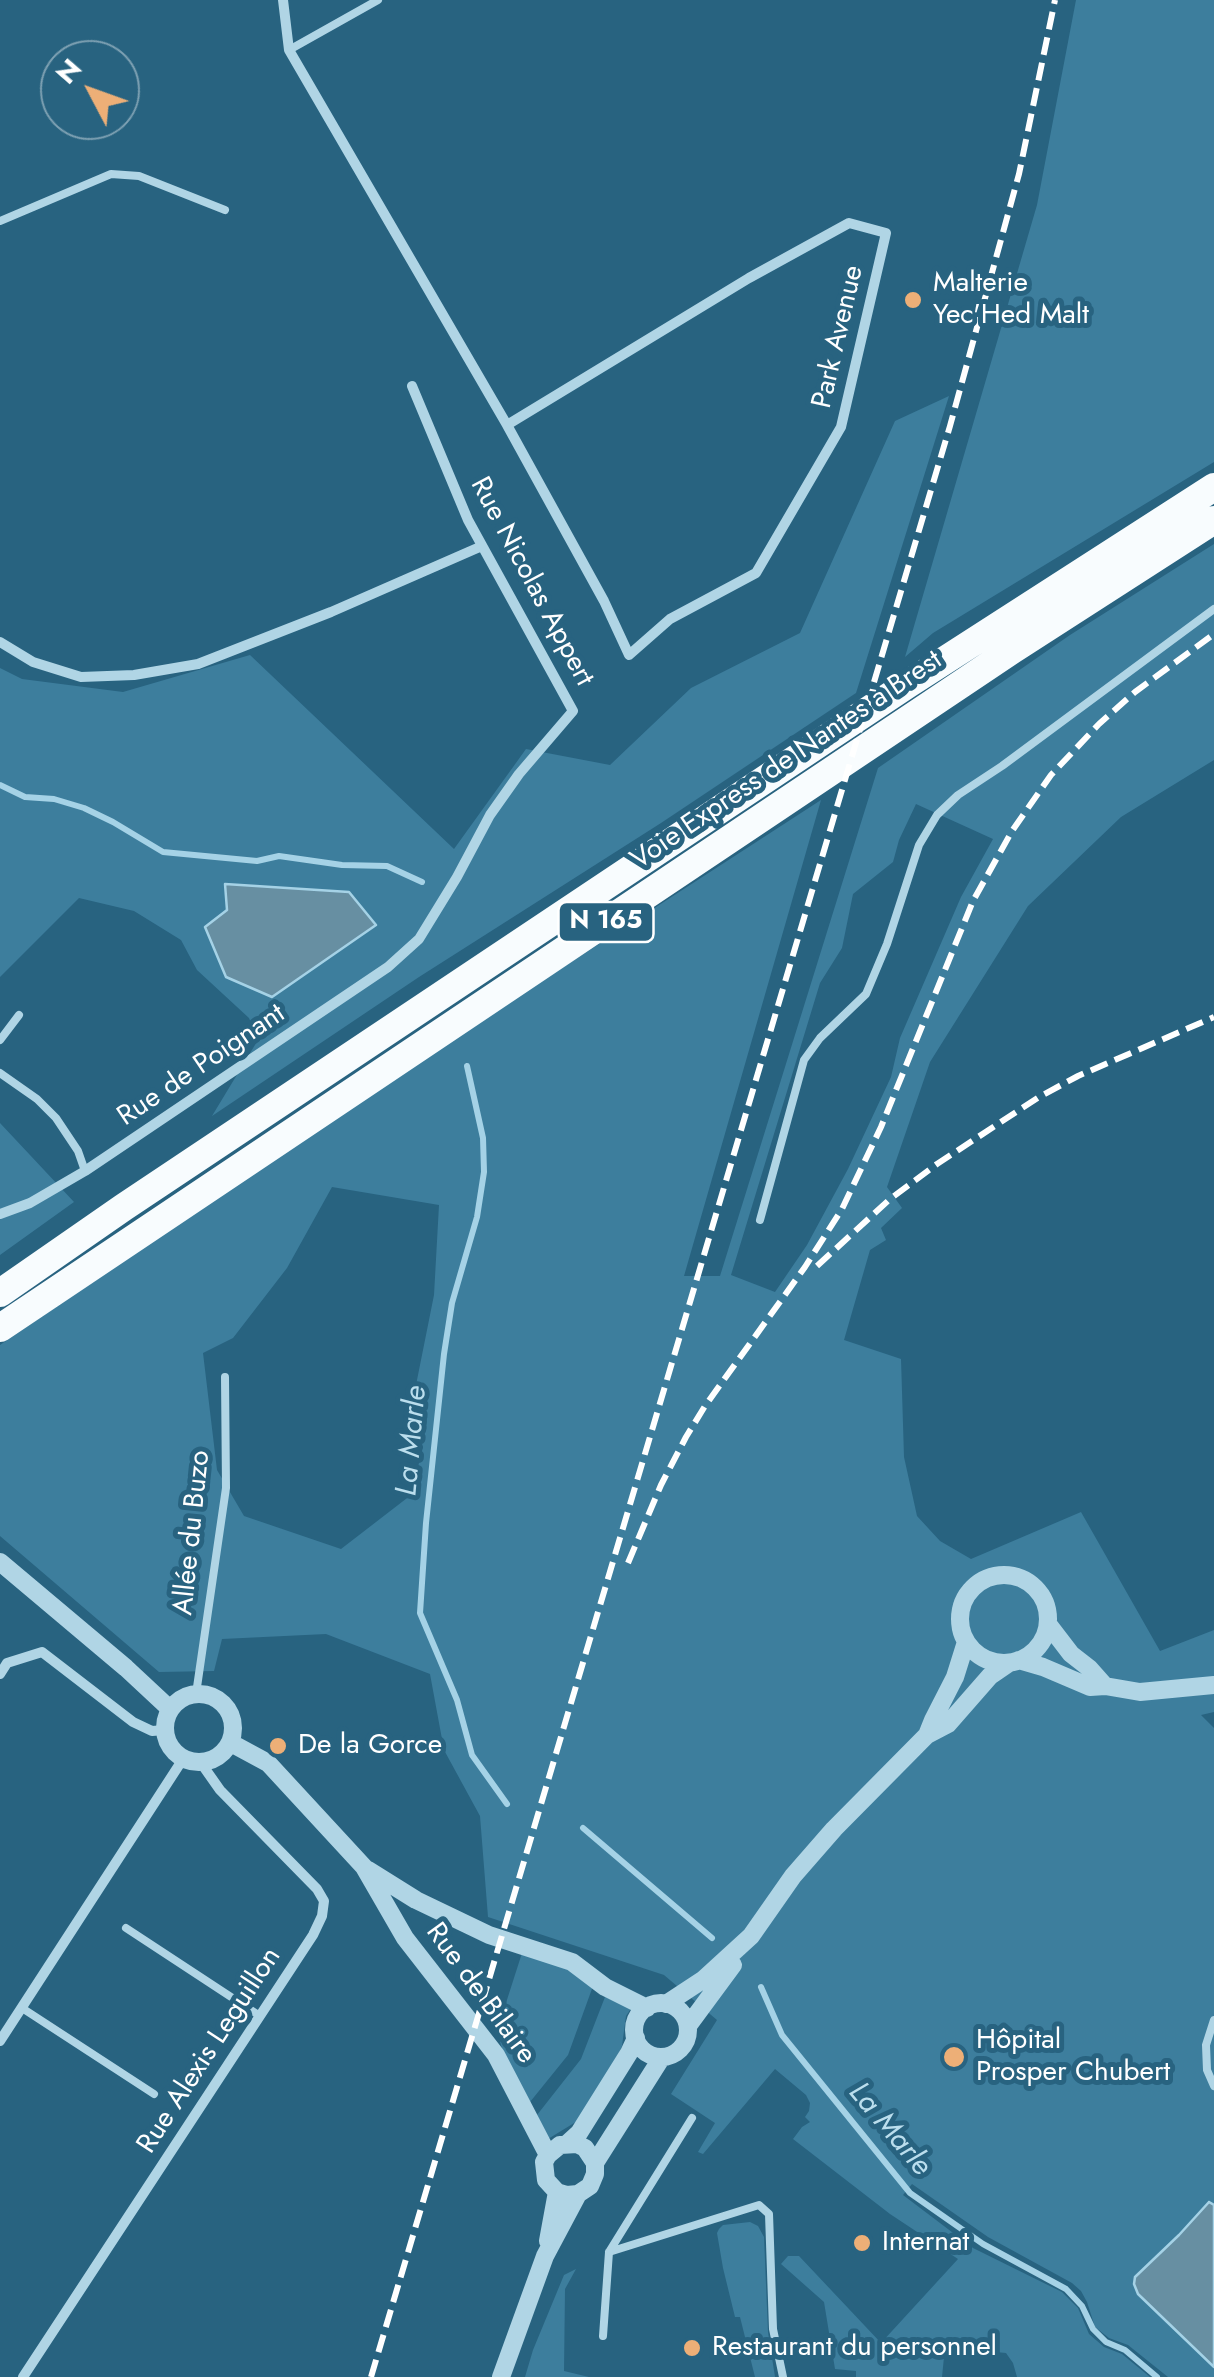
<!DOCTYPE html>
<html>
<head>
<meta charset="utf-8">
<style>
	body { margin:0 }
	#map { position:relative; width:1214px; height:2377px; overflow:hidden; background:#286380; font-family:Jost,sans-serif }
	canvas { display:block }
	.north { position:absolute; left:40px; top:40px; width:100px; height:100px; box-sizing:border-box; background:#286380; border:2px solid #7ea1b3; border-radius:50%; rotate:311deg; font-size:28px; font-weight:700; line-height:40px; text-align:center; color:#fff }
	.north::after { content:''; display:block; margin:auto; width:35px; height:45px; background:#edaf77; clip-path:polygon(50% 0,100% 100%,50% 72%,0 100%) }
</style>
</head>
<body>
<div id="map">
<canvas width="1214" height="2377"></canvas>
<div class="north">N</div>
</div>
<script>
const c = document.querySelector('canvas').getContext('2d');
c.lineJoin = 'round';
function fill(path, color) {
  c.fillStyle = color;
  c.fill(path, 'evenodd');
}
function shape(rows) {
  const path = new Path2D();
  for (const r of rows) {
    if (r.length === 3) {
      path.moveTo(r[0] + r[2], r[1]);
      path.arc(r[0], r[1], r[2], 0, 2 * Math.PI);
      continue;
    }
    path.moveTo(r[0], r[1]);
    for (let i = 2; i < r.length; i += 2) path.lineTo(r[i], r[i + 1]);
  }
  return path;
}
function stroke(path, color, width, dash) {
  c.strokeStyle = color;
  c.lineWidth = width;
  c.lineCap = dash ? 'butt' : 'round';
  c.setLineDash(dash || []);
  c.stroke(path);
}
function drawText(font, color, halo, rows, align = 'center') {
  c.font = font + ' Jost,sans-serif';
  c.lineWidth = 10;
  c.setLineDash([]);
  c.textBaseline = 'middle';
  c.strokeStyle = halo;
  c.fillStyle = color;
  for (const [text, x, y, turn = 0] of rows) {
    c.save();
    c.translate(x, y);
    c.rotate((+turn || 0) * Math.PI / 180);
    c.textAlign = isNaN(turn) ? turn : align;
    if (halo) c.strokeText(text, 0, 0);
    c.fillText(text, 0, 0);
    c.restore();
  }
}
fill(shape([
	[1076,0,1214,0,1214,462,933,633,905,657,1037,205],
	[949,396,856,693,661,823,419,977,212,1116,258,1040,249,1018,197,970,181,940,134,911,79,898,0,977,0,668,22,679,123,692,250,655,454,849,526,749,610,765,691,688,800,633,895,421],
	[225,885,272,997,205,927,227,910],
	[1214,544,1214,760,1121,817,1028,906,930,1062,887,1187,902,1208,881,1228,886,1240,870,1250,844,1340,901,1359,904,1457,917,1516,940,1541,971,1559,1081,1512,1160,1651,1214,1630,1214,1712,1201,1715,1214,1728,1214,2377,1168,2377,1128,2345,1109,2338,1095,2327,1087,2302,1081,2291,1072,2283,988,2237,912,2184,903,2195,973,2248,1062,2292,1078,2308,1089,2334,1104,2347,1122,2354,1150,2377,1017,2377,1013,2363,1006,2353,945,2347,942,2377,856,2377,856,2371,835,2369,824,2302,781,2264,788,2256,799,2256,881,2343,958,2259,890,2214,793,2139,802,2127,810,2122,805,2117,809,2111,810,2103,806,2095,775,2069,703,2154,698,2152,715,2123,671,2094,717,2020,664,1975,488,1917,480,1816,444,1750,430,1674,326,1634,222,1639,214,1671,159,1672,0,1536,0,1345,448,1042,821,800,684,1276,720,1276,878,768,1070,635],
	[916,804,993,839,961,897,900,1038,891,1077,848,1169,807,1245,775,1292,731,1275,820,983,842,948,853,894,893,862,899,840],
	[332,1187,439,1205,434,1295,408,1425,423,1447,411,1495,341,1549,244,1516,217,1470,203,1353,233,1338,287,1268],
	[0,1123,74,1202,0,1255],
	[522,1953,576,1971,593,1986,568,2055,530,2102,503,2052,497,2031],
	[605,1997,632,2007,626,2016,622,2046,617,2058,579,2120,548,2139,537,2115,581,2059],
	[750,2222,758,2226,764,2237,768,2332,775,2377,755,2377,740,2317,735,2317,723,2268,717,2233,719,2229,723,2225],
	[576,2269,565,2289,564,2371,589,2377,525,2377,533,2350,564,2275]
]), '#3d7e9d');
const water = shape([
	[225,884,349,892,376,925,272,997,226,977,205,927,227,910,225,884],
	[1209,2202,1214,2205,1214,2367,1138,2294,1134,2284,1135,2277,1179,2235,1209,2202]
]);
fill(water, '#678fa2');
stroke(water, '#a5d2e6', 2.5);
stroke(shape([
	[0,785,25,797,54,799,84,808,113,822,163,852,257,861,279,856,342,865,387,866,422,882],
	[467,1066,483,1138,484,1172,477,1217,452,1303,444,1354,426,1523,420,1613,457,1700,472,1755,507,1804],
	[583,1828,712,1938],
	[761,1987,782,2035,910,2193,983,2244,1066,2289,1082,2306,1093,2329,1106,2342,1125,2350,1157,2377]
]), '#a5d2e6', 6);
stroke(shape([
	[289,50,378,0],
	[0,221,111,174,139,176,225,210],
	[0,1040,19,1015],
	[0,1073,37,1099,56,1118,78,1151,85,1171],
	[760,1220,804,1060,820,1038,866,994,887,944,919,845,937,815,958,795,1002,766,1214,609],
	[196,1694,226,1488,225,1377],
	[126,1928,260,2016],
	[22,2008,154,2094],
	[1214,2020,1206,2045,1207,2070,1214,2086],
	[609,2252,759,2205,769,2214,773,2329,783,2377],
	[603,2336,609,2252,692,2118]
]), '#b0d5e5', 8);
stroke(shape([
	[283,0,289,50,507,425,604,601,629,655,670,619,756,573,841,427,886,233,849,223,749,278,507,425],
	[0,642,33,662,81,677,134,675,198,664,331,612,482,546],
	[0,1214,30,1203,85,1171,388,967,419,939,457,877,490,815,519,774,573,711,468,520,412,386],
	[0,1674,7,1663,42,1652,133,1722,152,1731,165,1730],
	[0,2041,183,1759],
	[23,2377,313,1935,322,1916,324,1901,317,1889,220,1790,201,1763]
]), '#b0d5e5', 10);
stroke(shape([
	[0,1562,126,1668,170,1709],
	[1004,1619,44],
	[1048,1624,1071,1654,1089,1668,1105,1686],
	[1019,1660,1043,1667,1090,1687,1105,1686,1140,1692,1214,1685],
	[199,1728,34],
	[927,1735,933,1720,955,1677,966,1642],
	[231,1743,268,1763,364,1867,405,1938,496,2055,548,2155],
	[368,1870,416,1900,489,1935,572,1962,605,1987,647,2008],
	[661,2030,27],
	[666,2004,704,1979,751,1936,793,1876,834,1829,927,1735,948,1724,990,1676,1009,1663],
	[688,2026,733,1965],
	[568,2143,579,2133,629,2053,636,2038],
	[595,2163,662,2057],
	[548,2241,557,2192],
	[501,2377,545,2256,578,2194,590,2186,595,2174,595,2163,585,2148,577,2144,560,2145,548,2155,544,2162,546,2180,557,2192,567,2195,578,2194]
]), '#b0d5e5', 18);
stroke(shape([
	[0,1293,124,1207,908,684,1214,487],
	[0,1328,1012,650,1214,520]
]), '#f8fcfe', 28);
stroke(shape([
	[817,1266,890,1199,937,1164,1039,1097,1078,1076,1214,1017],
	[628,1563,661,1485,686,1437,705,1406,805,1267,842,1209,881,1127,973,901,1012,831,1051,775,1099,724,1135,692,1214,634],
	[371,2377,950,426,1019,174,1055,0]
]), '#fff', 6, [18, 8]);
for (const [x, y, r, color] of [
	[913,300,10,"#edaf77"],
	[278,1746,10,"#edaf77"],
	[954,2057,12,"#edaf77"],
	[862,2243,10,"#edaf77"],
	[692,2348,10,"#edaf77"]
]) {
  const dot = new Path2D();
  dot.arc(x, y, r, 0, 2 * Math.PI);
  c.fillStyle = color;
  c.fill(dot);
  stroke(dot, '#286380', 4);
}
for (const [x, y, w] of [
	[606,922,95]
]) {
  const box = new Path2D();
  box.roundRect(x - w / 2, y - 20, w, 40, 8);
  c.fillStyle = '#286380';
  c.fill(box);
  stroke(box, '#fff', 2.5);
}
drawText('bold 25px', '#fff', null, [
	["N 165",606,922]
]);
drawText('28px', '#fff', '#286380', [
	["Malterie",933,284],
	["Yec'Hed Malt",933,316],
	["De la Gorce",298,1746],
	["Hôpital",976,2041],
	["Prosper Chubert",976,2073],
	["Internat",882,2243],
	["Restaurant du personnel",712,2348]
], 'left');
drawText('28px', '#fff', '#286380', [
	["Park Avenue",839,337,-77],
	["Rue Nicolas Appert",531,582,62],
	["Voie Express de Nantes à Brest",787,761,-34],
	["Rue de Poignant",202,1066,-34],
	["Allée du Buzo",193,1533,-84],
	["Rue de Bilaire",480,1994,54],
	["Rue Alexis Leguillon",210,2051,-57]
]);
drawText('italic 30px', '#bbdeed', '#286380', [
	["La Marle",413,1441,-85],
	["La Marle",889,2130,50]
]);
</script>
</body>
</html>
